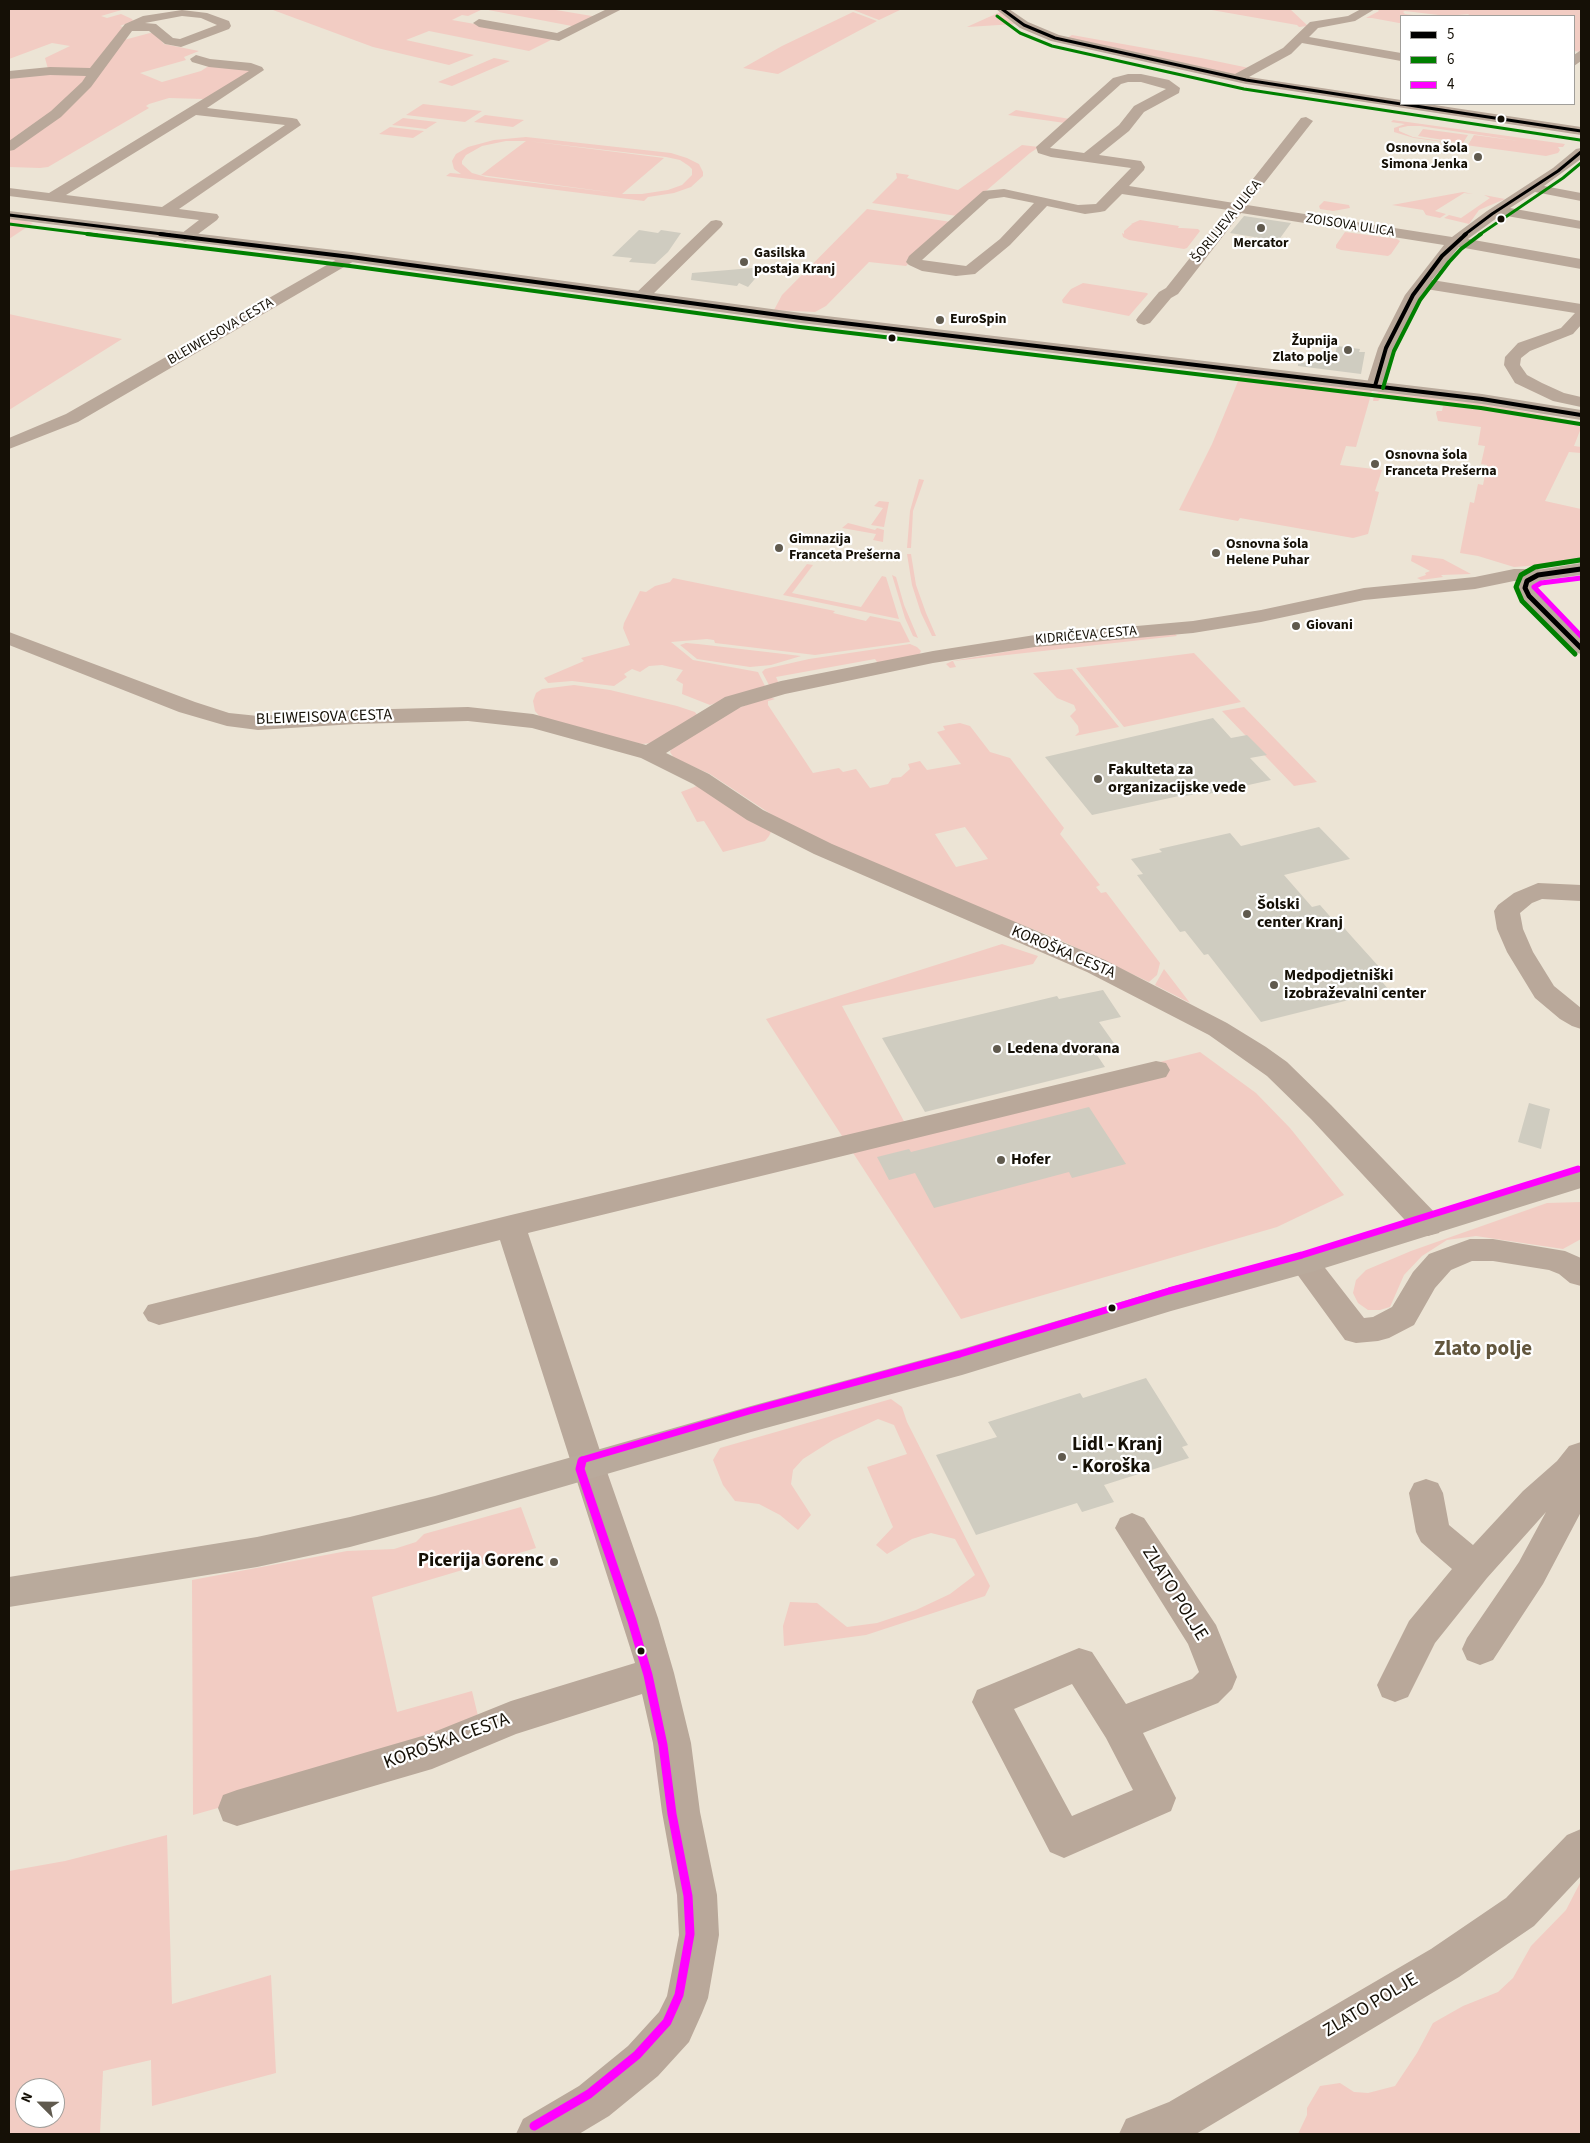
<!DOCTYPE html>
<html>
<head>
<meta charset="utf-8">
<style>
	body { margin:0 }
	#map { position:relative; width:1590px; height:2143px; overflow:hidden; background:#ece4d5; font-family:"Source Sans 3",sans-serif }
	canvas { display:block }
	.frame { position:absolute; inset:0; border:10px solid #151006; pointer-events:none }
	.legend { position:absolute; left:1400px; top:15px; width:175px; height:90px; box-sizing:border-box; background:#fff; border:1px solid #a19f9b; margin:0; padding:6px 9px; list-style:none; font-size:15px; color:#151006 }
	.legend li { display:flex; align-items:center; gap:10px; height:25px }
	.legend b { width:25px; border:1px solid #a19f9b }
	.north { position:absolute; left:15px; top:2078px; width:50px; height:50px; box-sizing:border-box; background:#fff; border:1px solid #a19f9b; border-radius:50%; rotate:293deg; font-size:14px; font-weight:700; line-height:20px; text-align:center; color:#151006 }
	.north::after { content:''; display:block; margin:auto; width:18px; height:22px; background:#605a4e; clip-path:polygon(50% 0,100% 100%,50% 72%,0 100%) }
</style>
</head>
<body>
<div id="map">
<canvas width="1590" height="2143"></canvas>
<div class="frame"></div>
<ul class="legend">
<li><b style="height:6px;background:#000"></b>5</li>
<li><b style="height:6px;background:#008000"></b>6</li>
<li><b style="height:6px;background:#f0f"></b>4</li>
</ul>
<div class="north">N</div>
</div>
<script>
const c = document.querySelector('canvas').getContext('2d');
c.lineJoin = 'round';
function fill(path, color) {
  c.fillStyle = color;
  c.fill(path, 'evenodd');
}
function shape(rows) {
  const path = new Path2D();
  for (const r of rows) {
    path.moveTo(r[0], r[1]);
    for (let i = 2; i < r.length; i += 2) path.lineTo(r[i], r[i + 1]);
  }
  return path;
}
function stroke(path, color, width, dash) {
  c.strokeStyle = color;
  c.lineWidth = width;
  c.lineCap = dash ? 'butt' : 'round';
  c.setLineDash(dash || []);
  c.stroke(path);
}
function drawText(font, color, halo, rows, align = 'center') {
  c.font = font + ' "Source Sans 3",sans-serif';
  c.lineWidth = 4.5;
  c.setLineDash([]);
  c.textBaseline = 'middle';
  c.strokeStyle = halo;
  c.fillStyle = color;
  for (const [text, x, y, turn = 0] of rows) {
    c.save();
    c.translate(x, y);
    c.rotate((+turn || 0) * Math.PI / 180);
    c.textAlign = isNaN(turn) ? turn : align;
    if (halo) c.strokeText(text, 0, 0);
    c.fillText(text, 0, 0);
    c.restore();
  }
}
fill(shape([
	[9,9,125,9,101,16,107,18,121,14,132,19,133,21,120,26,123,27,120,32,90,69,48,69,45,58,70,46,52,43,9,59],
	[276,9,550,9,598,17,577,27,483,9,468,16,462,15,452,20,555,38,529,51,429,31,406,40,474,55,449,65,373,47,273,10],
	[851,9,902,9,879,20],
	[1206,9,1290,9,1308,26,1299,27,1297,25],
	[1377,9,1581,9,1581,52,1574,51,1574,16,1467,16,1469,14,1447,16,1405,11,1403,12,1405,14,1413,15,1401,16,1401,23,1399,23,1372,18,1366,18,1379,11],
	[853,12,877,21,778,74,743,68,782,46],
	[1000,12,1015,24,967,27,969,26],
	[150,33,155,33,164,44,199,51,184,57,186,60,140,73,162,82,201,71,210,65,252,71,204,99,169,98,149,104,146,106,149,108,48,167,40,168,9,167,9,150,54,119,124,40],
	[1072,35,1201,58,1249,68,1235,75,1067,38],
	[494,58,510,61,452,86,438,82],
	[37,73,89,73,82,86,28,131,9,144,9,77],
	[423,104,482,111,465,122,406,115],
	[1016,110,1070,119,1065,123,1008,115],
	[485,115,524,120,513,127,474,122],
	[403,118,437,122,426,129,392,125],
	[1393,120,1565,144,1563,147,1558,147,1560,150,1558,153,1546,156,1414,138,1394,132,1394,128,1405,124,1391,122],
	[1408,126,1420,126,1519,141,1474,135,1468,145,1413,137,1399,131,1399,128],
	[390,127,424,131,413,138,379,134],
	[1423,129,1468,135,1463,143,1418,136],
	[526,137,671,153,687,158,699,164,703,172,703,176,691,187,674,193,648,197,644,201,446,176,450,173,461,174,454,169,452,161,456,154,468,147,494,140],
	[526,141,481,175,616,193,486,177,472,173,462,164,462,161,466,155,482,146,506,141],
	[528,141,666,157,680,160,689,166,692,169,692,175,682,185,668,190,642,194,622,194,664,158],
	[1022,145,1039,147,1030,153,957,216,872,203,897,178,896,173,909,175,907,178,958,190],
	[1463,192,1473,194,1464,193,1435,211,1446,214,1440,218,1426,215,1423,210,1392,205],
	[1484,195,1505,199,1479,210,1469,224,1444,218,1449,215,1461,218,1490,198],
	[1324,201,1349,205,1350,208,1333,211,1320,209,1319,206],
	[867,209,951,222,906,266,869,262,826,306,815,312,774,310,782,295],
	[9,218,22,220,33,223,9,239],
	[1140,220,1179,226,1178,228,1182,228,1198,229,1200,231,1187,248,1184,249,1129,240,1123,237,1122,233,1124,234,1124,231,1132,224,1131,224],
	[1345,232,1397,239,1400,241,1391,254,1388,256,1341,250,1336,248,1336,245],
	[1083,283,1147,293,1148,294,1129,316,1063,303,1062,300,1071,289],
	[9,314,122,339,9,410],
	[1241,374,1372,391,1356,447,1346,446,1340,465,1382,470,1375,491,1379,492,1368,534,1353,538,1240,518,1238,521,1179,510,1212,444],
	[1379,392,1487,404,1579,422,1581,428,1574,446,1581,447,1581,453,1569,452,1545,501,1581,509,1581,562,1514,567,1478,556,1460,553,1470,502,1474,503,1478,484,1483,485,1487,465,1481,464,1485,446,1478,445,1481,427,1438,421,1436,413,1437,411,1442,411,1443,406,1383,396,1378,401,1373,401,1374,395],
	[919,479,924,480,913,511,911,548,907,548,910,511],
	[879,501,889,502,884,527,871,525,883,508,874,506],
	[848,523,875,530,877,528,884,530,883,542,873,540,876,534,842,528],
	[907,554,911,554,916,585,926,613,936,636,932,636,921,613,912,585],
	[1412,555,1443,559,1471,574,1441,575,1443,577,1421,580,1417,578,1426,575,1425,573,1430,571,1411,561],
	[807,564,813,565,792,593,861,607,882,576,886,577,899,619,783,595],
	[892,575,896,577,904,605,918,638,913,636,905,618],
	[673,578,835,611,833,613,866,621,870,616,900,622,910,642,815,655,715,643,714,640,707,639,671,642,693,660,758,672,765,686,710,705,682,694,683,684,676,680,683,670,662,665,649,666,640,672,632,669,624,674,627,677,614,686,572,681,548,683,544,678,584,661,581,658,630,645,623,628,624,623,640,591,646,592,655,586,670,582],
	[1175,634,1177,636,953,661,956,667,950,668,946,664,952,661,1051,644],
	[686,643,698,644,801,656,771,665,750,667,697,659,680,645],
	[910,644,917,647,921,651,919,655,879,665,875,659,776,677,779,684,769,685,762,672,765,669,809,659],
	[1194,653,1241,702,1124,727,1076,668],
	[1072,669,1119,727,1075,736,1079,732,1078,726,1070,716,1076,710,1074,705,1057,698,1033,673],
	[574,685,610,690,677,706,695,712,697,715,653,743,641,744,541,718,535,711,533,701,536,693,542,689],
	[769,697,775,699,768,701,768,705,813,773,839,768,843,772,856,769,870,788,888,784,892,778,901,777,910,769,908,764,920,761,927,770,961,764,937,732,945,730,943,726,960,723,970,726,990,752,1010,758,1064,828,1060,834,1100,885,1096,887,1101,893,1106,892,1160,963,1157,975,1149,982,1058,939,951,897,789,826,710,774,674,758,670,752,672,747,730,711],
	[965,827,988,859,956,867,935,834],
	[1244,707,1317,782,1294,786,1222,711],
	[702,784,771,832,769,836,765,841,723,852,704,821,697,822,681,792],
	[1002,944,1038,956,1033,964,842,1006,906,1125,1200,1052,1256,1093,1290,1128,1344,1195,1277,1227,961,1319,766,1019],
	[1164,969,1190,1003,1155,985],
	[1581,1202,1581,1239,1563,1249,1476,1236,1447,1240,1422,1256,1404,1275,1390,1307,1380,1310,1368,1310,1358,1303,1353,1293,1356,1280,1366,1270,1411,1251,1547,1203],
	[891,1399,902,1407,907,1422,990,1586,985,1596,866,1635,784,1646,783,1626,790,1602,817,1603,847,1627,877,1623,916,1610,950,1594,975,1575,955,1539,931,1533,912,1539,887,1554,876,1545,893,1527,867,1467,907,1454,894,1425,878,1419,833,1440,803,1459,793,1470,791,1484,811,1515,798,1530,780,1515,759,1504,735,1501,723,1485,713,1460,720,1448],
	[521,1507,536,1548,372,1597,397,1712,472,1691,479,1720,232,1804,193,1815,192,1580,347,1551,394,1549,416,1542,424,1534],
	[167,1835,172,2004,271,1975,276,2073,152,2106,151,2060,103,2071,100,2134,9,2134,9,1871,65,1861],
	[25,2088,55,2088,55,2118,25,2118],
	[1581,1881,1581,2134,1298,2134,1307,2115,1307,2108,1320,2086,1340,2083,1354,2092,1368,2093,1395,2086,1417,2053,1433,2023,1463,2006,1498,1992,1513,1978,1531,1946,1566,1910]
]), '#f2ccc3');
fill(shape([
	[1244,216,1291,223,1278,241,1230,233],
	[639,230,658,233,661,230,681,233,668,252,655,264,629,262,632,258,612,256],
	[765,267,748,287,739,283,737,286,691,280,692,273],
	[1337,346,1360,349,1359,352,1365,352,1361,374,1298,366,1298,364,1335,356],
	[1213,718,1231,738,1247,735,1267,755,1250,758,1271,780,1208,794,1205,792,1181,797,1179,796,1092,815,1045,757],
	[1319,827,1350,859,1284,875,1312,907,1320,905,1335,922,1338,921,1353,938,1381,969,1373,971,1389,990,1261,1022,1208,954,1204,955,1185,931,1180,932,1137,875,1143,874,1131,859,1162,852,1159,849,1230,833,1241,846],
	[1103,990,1121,1017,1099,1022,1116,1046,1095,1052,1105,1067,925,1112,882,1038,1057,996,1059,999],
	[1529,1103,1550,1109,1541,1149,1518,1142],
	[1089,1107,1126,1164,1072,1178,1069,1172,934,1208,915,1173,889,1180,877,1157,909,1149,911,1152],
	[1146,1378,1188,1445,1182,1447,1189,1458,1104,1485,1114,1502,1082,1512,1077,1503,976,1535,936,1455,997,1437,988,1422,1080,1393,1083,1398]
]), '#cfccc0');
fill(shape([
	[607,9,622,9,559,41,479,27,473,23,479,19,557,33,607,9],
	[996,9,1009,9,1028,22,1059,35,1235,74,1283,48,1310,22,1348,16,1361,9,1375,9,1355,21,1318,28,1309,37,1401,53,1401,61,1302,43,1291,54,1249,77,1401,100,1401,104,1428,104,1581,127,1581,135,1246,84,1051,41,1020,28,996,9],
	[182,10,207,13,229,21,231,26,229,29,181,47,165,44,149,31,132,31,91,87,61,117,14,150,9,151,9,141,51,111,82,82,86,76,50,75,9,79,9,71,50,67,90,68,125,24,143,16,182,10],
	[182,16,201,18,217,25,180,39,173,38,156,24,145,23,182,16],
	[1581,50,1581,61,1574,66,1574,55,1581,50],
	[196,55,210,59,251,63,262,67,264,70,207,108,292,118,297,119,301,125,179,209,217,214,219,217,217,220,190,240,185,242,180,240,177,237,199,220,9,196,9,188,49,193,249,71,209,67,192,62,190,59,196,55],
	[196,115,285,125,162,207,66,195,196,115],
	[1128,74,1141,74,1169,80,1180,88,1179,93,1144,112,1129,131,1099,155,1141,161,1145,167,1144,170,1129,186,1234,203,1301,118,1306,117,1313,121,1247,205,1452,237,1487,211,1553,168,1576,149,1581,148,1581,159,1544,186,1581,193,1581,201,1535,192,1510,208,1581,221,1581,229,1501,215,1468,239,1581,259,1581,269,1459,247,1432,280,1581,304,1581,325,1573,334,1530,351,1521,358,1520,365,1527,375,1542,383,1564,393,1581,397,1581,407,1553,401,1515,383,1504,365,1505,357,1518,343,1561,328,1575,313,1426,289,1394,348,1384,386,1381,390,1375,391,1369,390,1366,386,1378,348,1405,295,1444,245,1241,213,1178,294,1171,298,1150,323,1144,325,1138,323,1136,320,1138,317,1159,292,1166,288,1228,210,1122,194,1105,211,1100,212,1085,214,1047,206,1010,245,975,274,956,276,922,271,909,265,906,262,909,256,983,191,1004,189,1078,205,1096,204,1131,168,1051,157,1038,153,1036,147,1113,78,1128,74],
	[1128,82,1141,82,1166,89,1134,106,1119,125,1084,153,1050,148,1121,84,1128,82],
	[1004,197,1034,203,1000,239,966,266,922,260,989,199,1004,197],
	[716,220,721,221,723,224,721,227,647,300,635,300,633,297,635,294,711,221,716,220],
	[351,252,356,254,359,257,356,260,78,422,9,449,9,438,66,414,346,254,351,252],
	[1514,569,1538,569,1545,571,1548,575,1545,579,1538,581,1514,581,1475,589,1364,600,1261,622,1193,633,1035,647,933,663,785,694,741,707,666,753,709,774,763,810,832,844,1105,960,1227,1023,1266,1047,1287,1062,1331,1105,1439,1217,1443,1225,1439,1233,1428,1236,1417,1233,1311,1119,1267,1076,1209,1035,1087,972,814,854,747,820,693,784,641,758,532,728,468,721,355,724,258,730,227,726,179,712,9,645,9,632,195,702,229,713,258,716,355,710,468,707,533,714,646,745,725,697,781,681,933,651,1035,635,1193,621,1261,610,1364,588,1475,577,1514,569],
	[1538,883,1581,885,1581,901,1542,899,1532,903,1520,913,1523,929,1533,952,1554,986,1581,1008,1581,1029,1572,1026,1560,1019,1535,998,1507,952,1497,929,1494,911,1498,905,1514,893,1538,883],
	[1156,1061,1166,1063,1170,1070,1166,1077,528,1233,605,1466,658,1618,674,1673,691,1743,700,1812,717,1895,719,1935,708,1998,702,2013,689,2042,658,2076,609,2116,579,2134,516,2134,523,2119,579,2086,628,2046,659,2012,667,1996,679,1935,677,1895,662,1812,653,1743,642,1694,516,1734,432,1769,237,1826,223,1821,218,1808,223,1795,237,1790,429,1734,511,1701,635,1663,500,1240,159,1325,148,1321,143,1313,148,1305,511,1215,1156,1061],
	[1470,1239,1493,1239,1565,1251,1581,1258,1581,1286,1570,1283,1559,1274,1549,1270,1493,1261,1472,1261,1451,1270,1435,1288,1414,1325,1389,1338,1378,1341,1356,1343,1345,1340,1289,1263,1293,1255,1304,1252,1315,1255,1364,1318,1373,1317,1392,1307,1413,1272,1429,1254,1470,1239],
	[1581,1442,1581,1512,1543,1584,1493,1660,1480,1665,1467,1660,1462,1649,1467,1638,1519,1562,1546,1512,1487,1578,1435,1643,1408,1697,1395,1702,1382,1697,1377,1685,1409,1621,1452,1569,1421,1542,1416,1532,1409,1493,1414,1483,1426,1479,1438,1483,1443,1493,1449,1525,1473,1545,1523,1491,1557,1461,1569,1446,1581,1442],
	[1132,1513,1144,1518,1216,1625,1237,1677,1232,1689,1218,1703,1143,1733,1176,1798,1171,1811,1064,1858,1050,1852,972,1702,977,1690,1079,1648,1092,1652,1126,1704,1192,1679,1199,1672,1188,1644,1115,1528,1120,1518,1132,1513],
	[1072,1684,1106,1738,1133,1790,1072,1816,1014,1709,1072,1684],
	[1581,1829,1581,1876,1534,1926,1459,1977,1196,2134,1119,2134,1126,2119,1169,2102,1431,1949,1506,1898,1567,1835,1581,1829]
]), '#b9a89a');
fill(shape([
	[9,211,351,252,801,313,1482,394,1581,410,1581,420,1482,404,801,323,351,262,9,219,9,211],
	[1581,563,1581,575,1543,580,1536,584,1535,588,1538,593,1581,636,1581,654,1574,652,1522,600,1515,588,1520,577,1531,571,1581,563],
	[1581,1167,1581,1188,1315,1271,1171,1311,962,1375,751,1432,435,1524,350,1547,257,1567,9,1607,9,1577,257,1537,350,1517,435,1496,751,1406,962,1349,1171,1287,1304,1252,1581,1167]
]), '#b9aa9c');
stroke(shape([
	[1002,9,1024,25,1055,38,1246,80,1401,104],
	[1402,104,1581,131],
	[9,215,170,235],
	[1464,235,1492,214,1558,171,1581,152]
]), '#000', 3);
stroke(shape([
	[160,234,351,257,801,318,1482,399,1581,415],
	[1375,386,1386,348,1413,295,1442,256,1466,234]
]), '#000', 4);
stroke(shape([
	[1581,569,1538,575,1527,581,1525,588,1529,596,1581,648]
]), '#000', 5);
stroke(shape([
	[997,16,1020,33,1052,46,1244,89,1580,140],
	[9,224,97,235],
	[1479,235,1563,178,1581,163]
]), '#008000', 3);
stroke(shape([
	[87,234,350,266,800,327,1481,408,1580,424],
	[1383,388,1394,351,1420,300,1449,262,1461,249,1481,234]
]), '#008000', 4);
stroke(shape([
	[1575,654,1522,601,1516,587,1521,575,1535,567,1580,560]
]), '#008000', 5);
stroke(shape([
	[1581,578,1541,583,1534,587,1581,636]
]), '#f0f', 5);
stroke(shape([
	[582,1462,582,1460,749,1411,960,1354,1169,1291,1302,1255,1578,1169]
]), '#f0f', 7);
stroke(shape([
	[534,2126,589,2094,637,2055,667,2022,679,1995,690,1934,688,1896,672,1814,663,1745,648,1675,632,1621,580,1469,582,1461]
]), '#f0f', 9);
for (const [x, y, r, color] of [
	[1501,119,4.5,"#151006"],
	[1478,157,5,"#605a4e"],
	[1501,219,4.5,"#151006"],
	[1261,228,5,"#605a4e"],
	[744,262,5,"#605a4e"],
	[940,320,5,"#605a4e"],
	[892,338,4.5,"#151006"],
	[1348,350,5,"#605a4e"],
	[1375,464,5,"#605a4e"],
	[779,548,5,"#605a4e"],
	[1216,553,5,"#605a4e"],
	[1296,626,5,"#605a4e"],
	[1098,779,5,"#605a4e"],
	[1247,914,5,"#605a4e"],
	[1274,985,5,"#605a4e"],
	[997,1049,5,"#605a4e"],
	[1001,1160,5,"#605a4e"],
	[1112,1308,4.5,"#151006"],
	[1062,1457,5,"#605a4e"],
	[554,1562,5,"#605a4e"],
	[641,1651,4.5,"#151006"]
]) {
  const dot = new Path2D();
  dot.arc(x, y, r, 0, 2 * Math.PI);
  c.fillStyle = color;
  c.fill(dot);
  stroke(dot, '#fff', 2);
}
drawText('bold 14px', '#151006', '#fff', [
	["Osnovna šola",1468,149,"right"],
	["Simona Jenka",1468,165,"right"],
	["Mercator",1261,244,"center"],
	["Gasilska",754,254],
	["postaja Kranj",754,270],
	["EuroSpin",950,320],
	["Župnija",1338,342,"right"],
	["Zlato polje",1338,358,"right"],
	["Osnovna šola",1385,456],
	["Franceta Prešerna",1385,472],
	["Gimnazija",789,540],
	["Franceta Prešerna",789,556],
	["Osnovna šola",1226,545],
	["Helene Puhar",1226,561],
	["Giovani",1306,626]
], 'left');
drawText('14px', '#151006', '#fff', [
	["ŠORLIJEVA ULICA",1227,222,-51],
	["ZOISOVA ULICA",1350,226,9],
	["BLEIWEISOVA CESTA",221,332,-30],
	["KIDRIČEVA CESTA",1086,636,-5]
]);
drawText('16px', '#151006', '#fff', [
	["BLEIWEISOVA CESTA",324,718,-2],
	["KOROŠKA CESTA",1063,953,23]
]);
drawText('bold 16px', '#151006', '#fff', [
	["Fakulteta za",1108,770],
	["organizacijske vede",1108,788],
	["Šolski",1257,905],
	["center Kranj",1257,923],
	["Medpodjetniški",1284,976],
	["izobraževalni center",1284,994],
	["Ledena dvorana",1007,1049],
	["Hofer",1011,1160]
], 'left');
drawText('bold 19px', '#151006', '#fff', [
	["Lidl - Kranj",1072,1446],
	["- Koroška",1072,1468],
	["Picerija Gorenc",544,1562,"right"]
], 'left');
drawText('19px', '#151006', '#fff', [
	["ZLATO POLJE",1174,1594,58],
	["KOROŠKA CESTA",447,1742,-20],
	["ZLATO POLJE",1371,2006,-31]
]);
drawText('bold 21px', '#62563d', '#fff', [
	["Zlato polje",1483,1350]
]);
</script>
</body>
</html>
